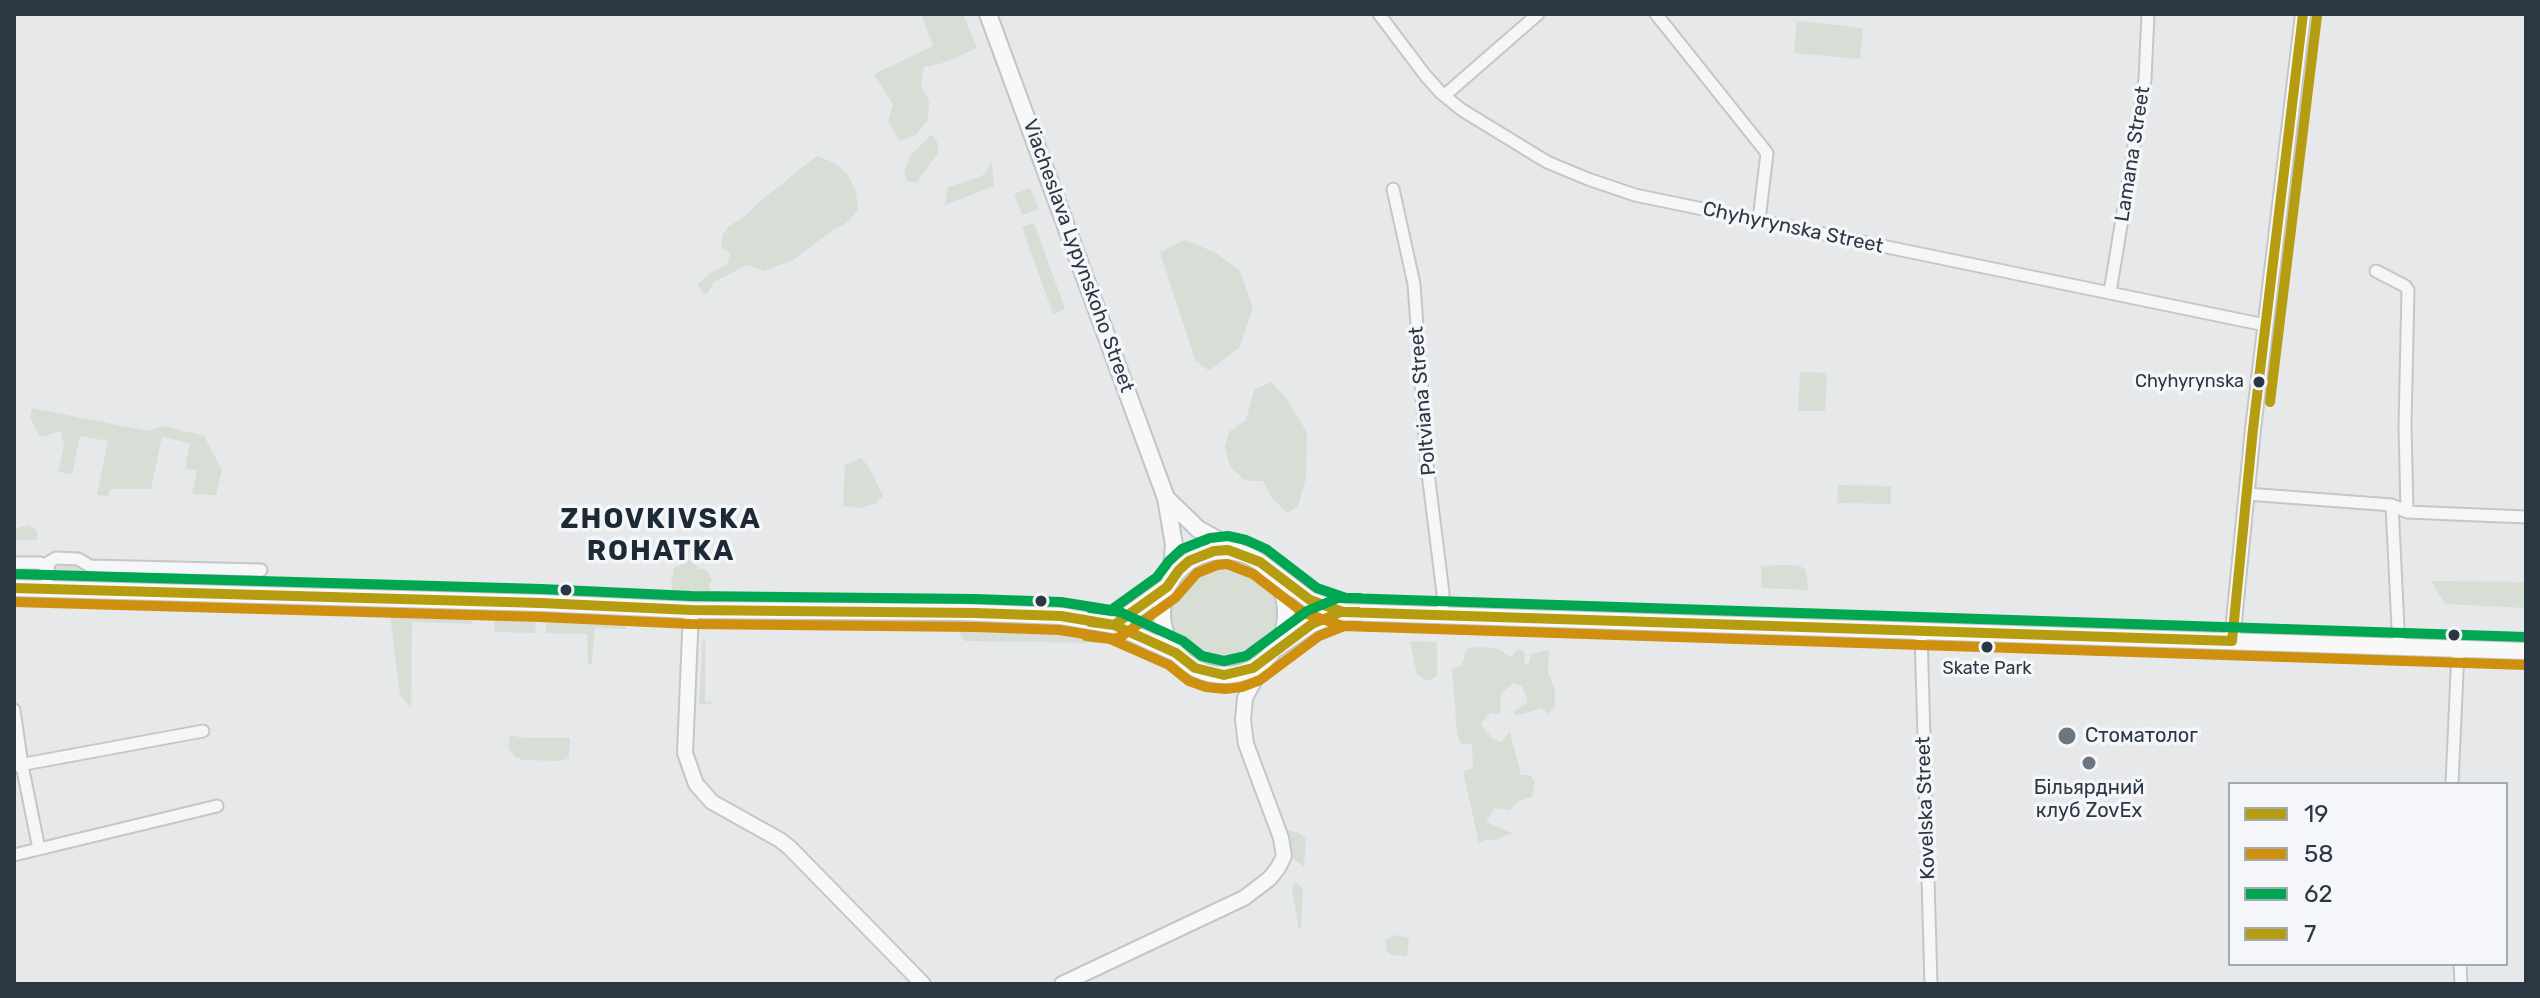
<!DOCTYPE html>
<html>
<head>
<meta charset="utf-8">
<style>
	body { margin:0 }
	#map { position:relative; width:2540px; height:998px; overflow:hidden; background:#e6e8ea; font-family:Rubik,sans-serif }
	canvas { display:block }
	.frame { position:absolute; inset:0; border:16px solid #2b3844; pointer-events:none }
	.legend { position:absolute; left:2228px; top:782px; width:280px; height:184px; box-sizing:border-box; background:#f4f6f9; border:2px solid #a4aab1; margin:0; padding:10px 14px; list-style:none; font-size:24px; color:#2b3844 }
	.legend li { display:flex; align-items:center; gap:16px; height:40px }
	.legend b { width:40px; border:2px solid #a4aab1 }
</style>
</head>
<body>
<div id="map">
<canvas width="2540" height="998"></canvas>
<div class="frame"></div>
<ul class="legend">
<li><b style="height:10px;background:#b59c11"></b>19</li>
<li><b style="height:10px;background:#ce900e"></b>58</li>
<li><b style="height:10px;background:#00a651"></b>62</li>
<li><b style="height:10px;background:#b59c11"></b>7</li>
</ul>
</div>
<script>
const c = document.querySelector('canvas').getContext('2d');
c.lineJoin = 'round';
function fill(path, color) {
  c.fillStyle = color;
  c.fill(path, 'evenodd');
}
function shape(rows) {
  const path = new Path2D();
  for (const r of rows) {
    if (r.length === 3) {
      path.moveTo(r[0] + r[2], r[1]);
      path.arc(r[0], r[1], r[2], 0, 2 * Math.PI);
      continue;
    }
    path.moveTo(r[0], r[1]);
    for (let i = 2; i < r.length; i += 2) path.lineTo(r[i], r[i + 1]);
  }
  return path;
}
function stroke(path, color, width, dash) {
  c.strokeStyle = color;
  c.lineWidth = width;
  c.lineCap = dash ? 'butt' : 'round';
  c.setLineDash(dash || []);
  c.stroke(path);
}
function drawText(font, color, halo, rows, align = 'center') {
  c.font = font + ' Rubik,sans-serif';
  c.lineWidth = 7;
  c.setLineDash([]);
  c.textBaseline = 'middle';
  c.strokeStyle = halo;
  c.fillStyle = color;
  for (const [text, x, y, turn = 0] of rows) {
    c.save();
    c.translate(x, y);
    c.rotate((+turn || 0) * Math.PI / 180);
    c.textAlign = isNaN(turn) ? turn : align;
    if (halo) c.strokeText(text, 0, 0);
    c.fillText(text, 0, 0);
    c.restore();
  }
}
fill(shape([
	[921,14,963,14,977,48,943,63,924,67,921,85,929,101,928,120,916,135,899,141,888,121,893,104,874,74,933,46],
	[1797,21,1863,28,1860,59,1794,53],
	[930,136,933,136,938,144,938,153,916,183,907,181,904,173,910,156],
	[817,156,835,163,848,175,856,191,858,210,846,223,830,232,793,260,764,271,747,265,714,282,706,295,697,285,709,274,727,265,730,254,721,246,723,234,729,226,745,216,759,202],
	[992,163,994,186,945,205,948,187,982,176],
	[1030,188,1039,209,1022,215,1014,194],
	[1034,223,1065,309,1053,314,1022,227],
	[1185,240,1216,253,1240,271,1253,307,1240,347,1209,371,1195,360,1160,252],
	[1800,372,1827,373,1825,411,1798,411],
	[1271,382,1286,398,1307,432,1306,478,1298,506,1287,513,1272,498,1263,481,1246,481,1230,467,1225,447,1229,432,1246,420,1254,390],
	[32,408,148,431,164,426,204,436,222,470,216,495,192,494,197,470,185,469,190,443,162,437,151,489,110,489,108,496,97,495,108,441,80,436,72,474,58,472,64,447,61,431,42,437,38,434,30,417],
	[861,458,869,467,883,496,875,504,860,508,843,506,845,465],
	[1838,485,1891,486,1891,504,1837,503],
	[28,525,37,530,37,540,14,540,14,529],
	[1223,612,53],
	[59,559,90,566,177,569,177,581,47,577,49,562],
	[691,559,699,569,704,569,708,572,712,580,709,584,711,593,707,598,674,596,671,584,674,568],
	[1785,565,1800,566,1806,570,1808,590,1761,588,1761,566],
	[182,569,258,570,267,584,182,581],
	[2431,581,2526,582,2526,608,2445,604],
	[410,612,472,615,472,624,412,622,411,708,400,695,390,615,409,614],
	[546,616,626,622,626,629,595,628,592,663,588,664,587,634,546,633],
	[494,620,536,622,535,633,495,632],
	[960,630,1110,634,1110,643,965,641,960,635],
	[703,638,705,638,705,701,713,702,713,704,699,704],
	[1410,641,1437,642,1437,676,1428,681,1417,675],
	[1477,647,1496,648,1511,657,1518,649,1524,652,1525,665,1529,663,1531,654,1549,650,1548,673,1555,690,1555,706,1549,714,1541,708,1516,716,1514,712,1528,702,1522,686,1513,683,1501,694,1500,714,1491,713,1485,718,1481,725,1493,739,1501,742,1510,732,1521,775,1530,775,1535,781,1532,797,1519,801,1509,810,1495,808,1486,822,1512,833,1497,840,1486,840,1479,843,1463,771,1473,768,1472,744,1461,744,1457,733,1452,669,1461,666,1467,649],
	[510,735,523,738,570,738,569,758,561,761,523,760,515,757,508,748],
	[1283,829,1299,833,1306,839,1304,867,1294,859],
	[1297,883,1303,888,1301,928,1299,930,1292,890,1293,885],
	[1393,935,1409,938,1407,956,1391,955,1387,951,1385,941]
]), '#d7ded6');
const street = shape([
	[1379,14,1425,75,1441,93,1462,110,1547,162,1588,179,1635,195,2265,325],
	[1656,14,1767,153,1759,220],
	[1445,95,1538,14],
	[1393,189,1414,284,1427,465,1443,593,1442,615],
	[2376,271,2405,286,2408,290,2405,426,2407,512],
	[2110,292,2145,79,2148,14],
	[2247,494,2392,505,2407,512,2526,517],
	[2392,505,2399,648],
	[14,563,40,563,48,568],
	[46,588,49,562,56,558,78,559,90,566,261,570],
	[1921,632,1931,984],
	[14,710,22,765,39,849],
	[14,766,203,731],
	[2452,784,2458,650],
	[14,855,217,806],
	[2460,964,2461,984]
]);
const secondary = shape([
	[691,610,685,753,696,784,712,802,780,840,790,848,923,984],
	[2232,641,2253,429,2303,14],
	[1062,984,1244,898,1269,879,1278,868,1284,856,1281,838,1246,744,1243,720,1245,698,1266,659]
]);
const primary = shape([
	[988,14,1166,498,1174,545,1171,580],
	[1166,498,1198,529,1236,550],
	[1224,613,62],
	[1260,562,1310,600,1343,612,2526,651],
	[14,588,541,603,691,610,958,612,1061,616,1114,625,1176,653],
	[1114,625,1167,587],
	[1277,648,1312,624,1341,612]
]);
stroke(street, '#c4c6c8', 15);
stroke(secondary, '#c4c6c8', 18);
stroke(primary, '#c2c5c8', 20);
stroke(street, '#f5f6f7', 11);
stroke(secondary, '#f8f8f8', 14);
stroke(primary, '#f8f8f8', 16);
stroke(shape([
	[14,588,541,603,691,610,975,613,1061,616,1114,625,1167,587,1179,570,1189,561,1214,551,1228,550,1260,562,1310,600,1343,612,2232,641],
	[1090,622,1114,625,1176,653,1195,668,1224,675,1253,668,1312,624,1341,612,1358,612],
	[2232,641,2253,429,2303,14]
]), '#b59c11', 10);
stroke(shape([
	[14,602,540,617,691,624,975,627,1060,630,1114,639,1122,636,1175,598,1197,573,1217,565,1227,564,1253,574,1304,613,1343,626,2526,665],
	[1086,636,1110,639,1169,665,1189,681,1206,687,1225,689,1242,687,1260,680,1319,636,1344,626,1360,626]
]), '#ce900e', 10);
stroke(shape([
	[14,574,541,589,691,596,975,599,1061,602,1111,610,1157,577,1169,561,1182,549,1210,538,1228,536,1246,540,1266,549,1317,588,1346,598,2526,637],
	[1090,608,1120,612,1183,641,1202,656,1224,661,1246,656,1307,611,1338,598,1360,598]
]), '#00a651', 10);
stroke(shape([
	[2270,402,2317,16]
]), '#b59c11', 10);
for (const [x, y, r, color] of [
	[2259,382,7,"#2b3844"],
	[566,590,7,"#2b3844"],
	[1041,601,7,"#2b3844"],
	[2454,635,7,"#2b3844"],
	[1987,647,7,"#2b3844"],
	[2067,736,10,"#6c767e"],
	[2089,763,8,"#6c767e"]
]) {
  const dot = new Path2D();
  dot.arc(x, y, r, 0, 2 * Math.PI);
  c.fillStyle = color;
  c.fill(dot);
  stroke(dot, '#f4f6f9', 3);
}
drawText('18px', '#2b3844', '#f4f6f9', [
	["Chyhyrynska",2244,382],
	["Skate Park",1987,669,"center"]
], 'right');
drawText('20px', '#2b3844', '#f4f6f9', [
	["Lamana Street",2133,154,-81],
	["Chyhyrynska Street",1793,228,12],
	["Viacheslava Lypynskoho Street",1078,256,70],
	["Poltviana Street",1423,401,-95],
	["Kovelska Street",1926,808,-92]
]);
drawText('20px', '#2b3844', '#f4f6f9', [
	["Стоматолог",2085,736],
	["Більярдний",2089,788,"center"],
	["клуб ZovEx",2089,811,"center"]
], 'left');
c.letterSpacing = '2px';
drawText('bold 28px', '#1d2935', '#f4f6f9', [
	["ZHOVKIVSKA",661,520],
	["ROHATKA",661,552]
]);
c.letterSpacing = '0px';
</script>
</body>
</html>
